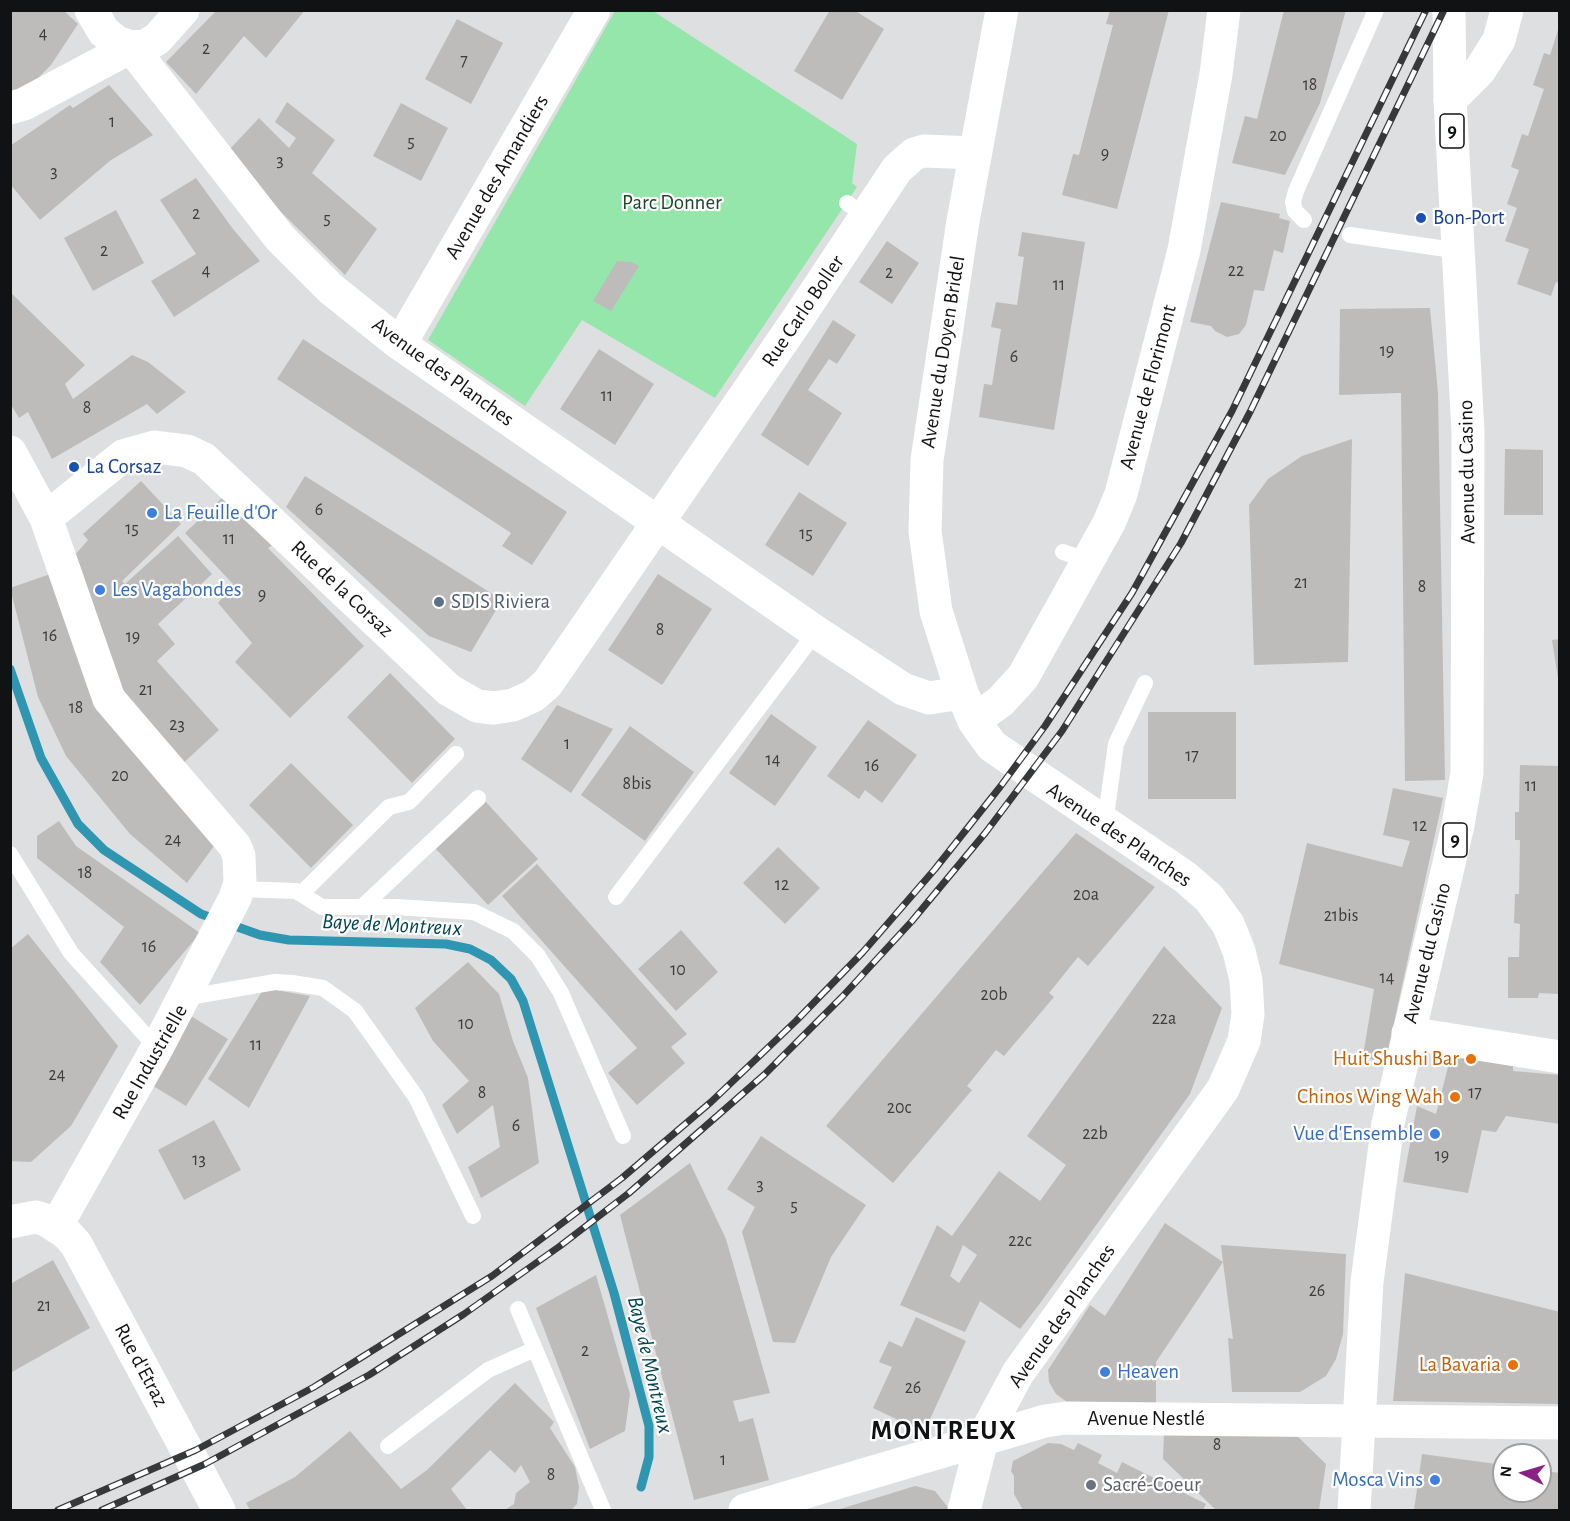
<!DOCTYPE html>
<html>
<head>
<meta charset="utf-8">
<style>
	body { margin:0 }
	#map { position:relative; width:1570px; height:1521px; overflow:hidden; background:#dddfe1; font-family:"Alegreya Sans",sans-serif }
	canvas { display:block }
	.frame { position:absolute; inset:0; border:12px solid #111213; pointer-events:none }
	.north { position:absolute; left:1492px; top:1443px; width:60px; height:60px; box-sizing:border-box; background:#fff; border:2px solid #a0a0a1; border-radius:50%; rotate:275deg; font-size:16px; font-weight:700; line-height:24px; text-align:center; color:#111213 }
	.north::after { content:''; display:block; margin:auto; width:21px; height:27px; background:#8a2086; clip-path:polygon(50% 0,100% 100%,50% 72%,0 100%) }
</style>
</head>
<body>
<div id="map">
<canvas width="1570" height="1521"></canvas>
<div class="frame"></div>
<div class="north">N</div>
</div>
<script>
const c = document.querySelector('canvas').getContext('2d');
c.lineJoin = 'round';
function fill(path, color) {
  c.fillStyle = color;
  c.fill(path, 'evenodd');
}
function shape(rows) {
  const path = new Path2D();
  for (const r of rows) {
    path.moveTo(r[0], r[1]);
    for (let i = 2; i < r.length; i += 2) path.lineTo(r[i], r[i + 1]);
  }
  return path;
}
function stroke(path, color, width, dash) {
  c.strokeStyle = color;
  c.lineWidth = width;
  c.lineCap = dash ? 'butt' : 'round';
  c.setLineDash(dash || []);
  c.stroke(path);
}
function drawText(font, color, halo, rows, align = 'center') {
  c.font = font + ' "Alegreya Sans",sans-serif';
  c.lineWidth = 4.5;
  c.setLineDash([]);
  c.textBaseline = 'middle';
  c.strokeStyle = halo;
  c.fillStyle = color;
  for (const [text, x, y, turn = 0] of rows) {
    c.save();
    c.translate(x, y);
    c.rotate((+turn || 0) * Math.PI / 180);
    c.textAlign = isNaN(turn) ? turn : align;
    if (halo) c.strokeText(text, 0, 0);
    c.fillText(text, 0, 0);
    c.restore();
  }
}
fill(shape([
	[615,11,653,11,857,144,852,183,857,187,715,398,582,320,525,406,428,340]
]), '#94e6ab');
stroke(shape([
	[10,669,41,758,78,824,104,850,201,914,260,935,289,940,446,944,470,949,491,960,511,979,523,1001,614,1293,649,1426,649,1457,641,1487]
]), '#2e96b0', 9);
fill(shape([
	[10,10,63,10,78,24,51,65,29,87,10,92],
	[217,10,305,10,266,58,244,36,196,94,166,62],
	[830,10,854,10,884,29,842,100,794,71],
	[1110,10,1169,10,1117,209,1062,195,1073,154,1079,155,1113,25,1106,24],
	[1284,10,1346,10,1320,103,1285,175,1232,163,1245,116,1257,119],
	[457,19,503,43,471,104,425,79],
	[1559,27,1560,283,1556,282,1551,296,1517,284,1529,249,1505,241,1517,208,1507,204,1519,170,1511,167,1522,134,1528,136,1544,89,1533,85,1544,53,1550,55],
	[109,85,153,135,111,160,40,220,10,184,10,146,70,105,73,108],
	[287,102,335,140,312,173,377,229,345,275,279,210,229,150,259,118,289,148,296,138,275,122],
	[401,103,448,128,421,181,373,156],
	[196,178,233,229,260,261,174,317,151,281,196,254,160,200],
	[1221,202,1280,214,1279,218,1290,221,1283,253,1274,250,1264,291,1254,290,1246,325,1239,334,1227,337,1215,331,1211,326,1190,322],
	[116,210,144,263,93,291,64,238],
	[1022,232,1085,242,1054,430,979,417,984,384,992,385,1001,329,991,327,996,302,1017,305,1024,257,1018,256],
	[887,241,919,263,892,304,859,282],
	[617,261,631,262,639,266,611,311,593,301],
	[10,292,85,365,65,384,73,399,132,355,148,362,186,392,157,414,147,404,52,459,28,412,19,418,10,403],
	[1430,308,1438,393,1445,780,1405,781,1401,393,1339,395,1340,309],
	[833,320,856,335,837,364,829,359,808,390,842,413,808,466,761,435],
	[303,339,567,512,532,565,502,546,511,533,277,379],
	[599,349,654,384,615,445,560,409],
	[1352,439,1348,662,1254,665,1249,505,1268,479,1302,456],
	[1505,449,1543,450,1543,515,1504,515],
	[305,476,502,600,471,652,429,636,286,507],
	[141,481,181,524,122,581,125,584,178,536,212,574,158,624,175,644,157,661,219,730,178,768,113,696,73,557,88,540,83,534],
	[799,492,847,523,813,576,765,545],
	[225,495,273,545,268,548,364,646,290,718,235,662,252,643,218,603,233,584,185,533],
	[59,571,114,719,214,846,187,883,130,834,66,756,38,697,10,588],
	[658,574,712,609,662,685,608,650],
	[1560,639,1560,678,1558,678,1552,640],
	[390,673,455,739,412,783,347,717],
	[557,705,613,729,571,793,521,759],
	[1148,712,1236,712,1236,799,1148,799],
	[771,714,817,747,775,806,729,773],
	[868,720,917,755,882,803,865,790,859,799,827,776],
	[630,726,694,772,645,841,581,795],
	[291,763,353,825,311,868,249,805],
	[1520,765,1560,766,1560,994,1539,993,1538,998,1508,998,1508,957,1519,957,1520,924,1514,923,1515,894,1519,894,1520,840,1515,840,1515,812,1519,812],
	[1393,788,1443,798,1385,1064,1363,1056,1374,989,1279,964,1307,843,1402,867,1410,841,1383,835],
	[486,802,538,859,488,905,436,849],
	[59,821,76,846,200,933,140,1005,100,962,124,927,37,858,37,836],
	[1076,833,1155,887,1088,966,1078,957,1049,993,1054,997,1004,1056,996,1050,967,1086,972,1090,893,1183,826,1126],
	[778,847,820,888,785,924,743,883],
	[537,864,687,1034,671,1047,685,1063,637,1105,608,1073,637,1048,502,896],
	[681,930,718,972,676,1011,638,969],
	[28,934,118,1046,71,1126,31,1162,10,1161,10,949],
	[1164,946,1222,1008,1190,1094,1041,1302,1020,1329,980,1301,965,1332,900,1305,937,1225,952,1236,999,1171,1040,1201,1066,1165,1027,1136],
	[963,1245,977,1255,959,1283,950,1276],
	[468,962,499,994,513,1041,528,1078,539,1163,481,1198,468,1167,500,1147,493,1105,457,1134,442,1105,469,1081,433,1041,415,1008],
	[264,988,310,996,249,1108,208,1079],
	[191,1016,228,1039,186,1106,150,1084],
	[1452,1051,1513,1066,1513,1071,1560,1075,1560,1124,1506,1116,1496,1132,1482,1130,1468,1193,1403,1182,1417,1106,1436,1114],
	[214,1120,241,1170,184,1200,158,1150],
	[761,1136,866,1205,831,1257,795,1343,773,1342,742,1232,755,1207,727,1189],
	[690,1163,726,1239,770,1393,733,1401,739,1422,753,1418,769,1480,694,1500,620,1215],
	[1165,1223,1223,1262,1221,1245,1346,1254,1343,1334,1336,1359,1326,1376,1300,1392,1232,1392,1228,1338,1233,1339,1223,1262,1156,1362,1156,1403,1067,1402,1056,1394,1049,1382,1048,1370,1090,1305,1105,1316],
	[53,1260,90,1328,12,1372,10,1284],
	[1405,1273,1560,1312,1560,1404,1393,1401],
	[596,1275,630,1394,625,1431,590,1449,536,1308],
	[916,1317,966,1341,924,1432,873,1408,892,1367,879,1362,889,1341,902,1347],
	[515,1383,554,1422,550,1428,575,1467,579,1487,577,1504,571,1510,505,1510,514,1504,516,1493,530,1482,521,1465,515,1473,490,1450,451,1489,467,1510,250,1510,246,1503,295,1477,350,1431,401,1489,427,1470],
	[1164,1431,1295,1434,1326,1464,1319,1510,1216,1510,1163,1459],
	[1048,1443,1061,1444,1074,1450,1078,1443,1102,1455,1098,1463,1117,1473,1122,1462,1206,1504,1203,1510,1023,1510,1014,1494,1014,1476,1011,1471,1013,1461],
	[1422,1454,1504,1465,1504,1491,1540,1491,1540,1470,1560,1473,1560,1510,1414,1510],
	[915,1486,935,1491,950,1510,837,1510]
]), '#bebcba');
stroke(shape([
	[847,203,866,216],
	[1304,220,1295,211,1293,202,1296,191,1376,10],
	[1350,235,1460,251],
	[1063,552,1089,561],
	[1105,823,1116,744,1145,683],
	[10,854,71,953,157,1048],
	[238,889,296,891,322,907,396,907,474,912,513,931,538,956,561,993,623,1136],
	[301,894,389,807,409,802,456,754],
	[616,897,816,632],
	[362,907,478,798],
	[183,998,275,982,292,983,323,988,355,1011,416,1097,473,1216],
	[518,1309,603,1510],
	[388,1446,488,1370,535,1349]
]), '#fff', 16);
stroke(shape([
	[131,47,280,238,331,289,400,344,816,632,903,689,929,698,962,693],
	[1450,100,1480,70,1499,40,1507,10],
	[400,344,594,10],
	[10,452,46,518,109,699,235,846,239,856,240,883,235,898,157,1048,57,1225],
	[46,518,123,456,155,447,187,451,204,459,449,690,477,706,494,708,513,705,533,696,547,684,797,320,897,169,914,154,924,151,975,153],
	[974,721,1001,701,1023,677,1109,523,1121,494,1184,250,1216,74,1224,10],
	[1408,1033,1560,1057],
	[10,1222,36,1217,46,1220,66,1233,76,1244,219,1510],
	[745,1510,1045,1421,1066,1418,1560,1423],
	[964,1510,982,1440,1018,1373,1223,1089,1244,1041,1248,1014,1246,980,1239,951,1228,924,1209,898,1185,877,992,746,974,721,962,693,936,611,925,531,927,460,963,221,1002,10]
]), '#fff', 33);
stroke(shape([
	[91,10,104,32,117,42,131,47,145,46,157,39,183,10],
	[10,108,24,104,131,47]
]), '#fff', 33);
stroke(shape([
	[1354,1510,1367,1282,1388,1123,1458,825,1467,773,1468,432,1450,100,1449,10]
]), '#fff', 33);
const rail = shape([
	[58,1510,196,1450,314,1387,492,1276,622,1178,711,1102,796,1021,863,952,935,869,1000,787,1045,726,1132,593,1232,411,1426,10],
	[102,1510,205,1464,369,1375,464,1314,560,1246,629,1193,764,1075,842,997,912,921,986,832,1062,731,1181,543,1250,412,1444,10]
]);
stroke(rail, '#37383a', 7);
stroke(rail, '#fff', 4.5, [14]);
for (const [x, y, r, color] of [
	[1421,218,6,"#1a4fb4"],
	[74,467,6,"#1a4fb4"],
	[152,513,6,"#3f7fe0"],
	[100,590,6,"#3f7fe0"],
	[439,602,6,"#5c6f8a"],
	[1471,1059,6,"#e8710a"],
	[1455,1097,6,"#e8710a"],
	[1435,1134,6,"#3f7fe0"],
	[1513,1365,6,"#e8710a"],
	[1105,1372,6,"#3f7fe0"],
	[1435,1480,6,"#3f7fe0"],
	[1091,1485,6,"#6b7280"]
]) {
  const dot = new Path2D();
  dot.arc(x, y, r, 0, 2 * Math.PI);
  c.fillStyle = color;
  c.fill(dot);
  stroke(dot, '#fff', 2);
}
drawText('18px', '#3c3c3d', null, [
	["4",43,34],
	["2",206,49],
	["7",464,61],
	["18",1310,85],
	["1",112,122],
	["20",1278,136],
	["5",411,142],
	["9",1105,154],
	["3",280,161],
	["3",54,172],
	["2",196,214],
	["5",327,219],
	["2",104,251],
	["4",206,271],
	["22",1236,271],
	["2",889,273],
	["11",1059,285],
	["19",1387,351],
	["6",1014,357],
	["11",607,396],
	["8",87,408],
	["6",319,510],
	["15",132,529],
	["15",806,534],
	["11",229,539],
	["21",1301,583],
	["8",1422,587],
	["9",262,595],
	["8",660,630],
	["16",50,636],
	["19",133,637],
	["21",146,690],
	["18",76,708],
	["23",177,725],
	["1",567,744],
	["17",1192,756],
	["14",773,760],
	["16",872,766],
	["20",120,776],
	["8bis",637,784],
	["11",1531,786],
	["12",1420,826],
	["24",173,840],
	["18",85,873],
	["12",782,885],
	["20a",1086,895],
	["21bis",1341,916],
	["16",149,947],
	["10",678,970],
	["14",1387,978],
	["20b",994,995],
	["22a",1164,1019],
	["10",466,1024],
	["11",256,1045],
	["24",57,1075],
	["8",482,1093],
	["17",1475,1093],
	["20c",899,1108],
	["6",516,1126],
	["22b",1095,1134],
	["19",1442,1156],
	["13",199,1160],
	["3",760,1185],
	["5",794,1206],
	["22c",1020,1241],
	["26",1317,1291],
	["21",44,1306],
	["2",585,1351],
	["26",913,1388],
	["8",1217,1445],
	["1",723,1460],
	["8",551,1475]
]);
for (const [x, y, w] of [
	[1452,131,24],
	[1455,840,24]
]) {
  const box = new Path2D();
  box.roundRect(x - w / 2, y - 17, w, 34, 4.5);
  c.fillStyle = '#fff';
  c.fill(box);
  stroke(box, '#111213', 1.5);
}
drawText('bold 20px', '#111213', null, [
	["9",1452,131],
	["9",1455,840]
]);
drawText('21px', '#111213', '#fff', [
	["Avenue des Amandiers",497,177,-60],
	["Rue Carlo Boller",803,311,-56],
	["Avenue du Doyen Bridel",943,352,-81],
	["Avenue des Planches",443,372,36],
	["Avenue de Florimont",1148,387,-75],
	["Avenue du Casino",1467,472,-91],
	["Rue de la Corsaz",342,589,43],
	["Avenue des Planches",1119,835,34],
	["Avenue du Casino",1427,953,-76],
	["Rue Industrielle",150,1062,-60],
	["Avenue des Planches",1062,1316,-55],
	["Rue d'Etraz",141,1365,62],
	["Avenue Nestlé",1146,1419]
]);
drawText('21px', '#1e442a', '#fff', [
	["Parc Donner",672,203]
]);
drawText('21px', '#164399', '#fff', [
	["Bon-Port",1433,218],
	["La Corsaz",86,467]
], 'left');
drawText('21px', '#366cbe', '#fff', [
	["La Feuille d'Or",164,513],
	["Les Vagabondes",112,590],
	["Vue d'Ensemble",1423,1134,"right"],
	["Heaven",1117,1372],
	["Mosca Vins",1423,1480,"right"]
], 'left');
drawText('21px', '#4e5e75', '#fff', [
	["SDIS Riviera",451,602]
], 'left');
drawText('21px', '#c56008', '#fff', [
	["Huit Shushi Bar",1459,1059],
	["Chinos Wing Wah",1443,1097],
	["La Bavaria",1501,1365]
], 'right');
drawText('21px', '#5b616d', '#fff', [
	["Sacré-Coeur",1103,1485]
], 'left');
drawText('italic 22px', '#014453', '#fff', [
	["Baye de Montreux",392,925,3],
	["Baye de Montreux",650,1365,77]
]);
c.letterSpacing = '1.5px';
drawText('bold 27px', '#111213', '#fff', [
	["MONTREUX",944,1431]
]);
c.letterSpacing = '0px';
</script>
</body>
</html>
